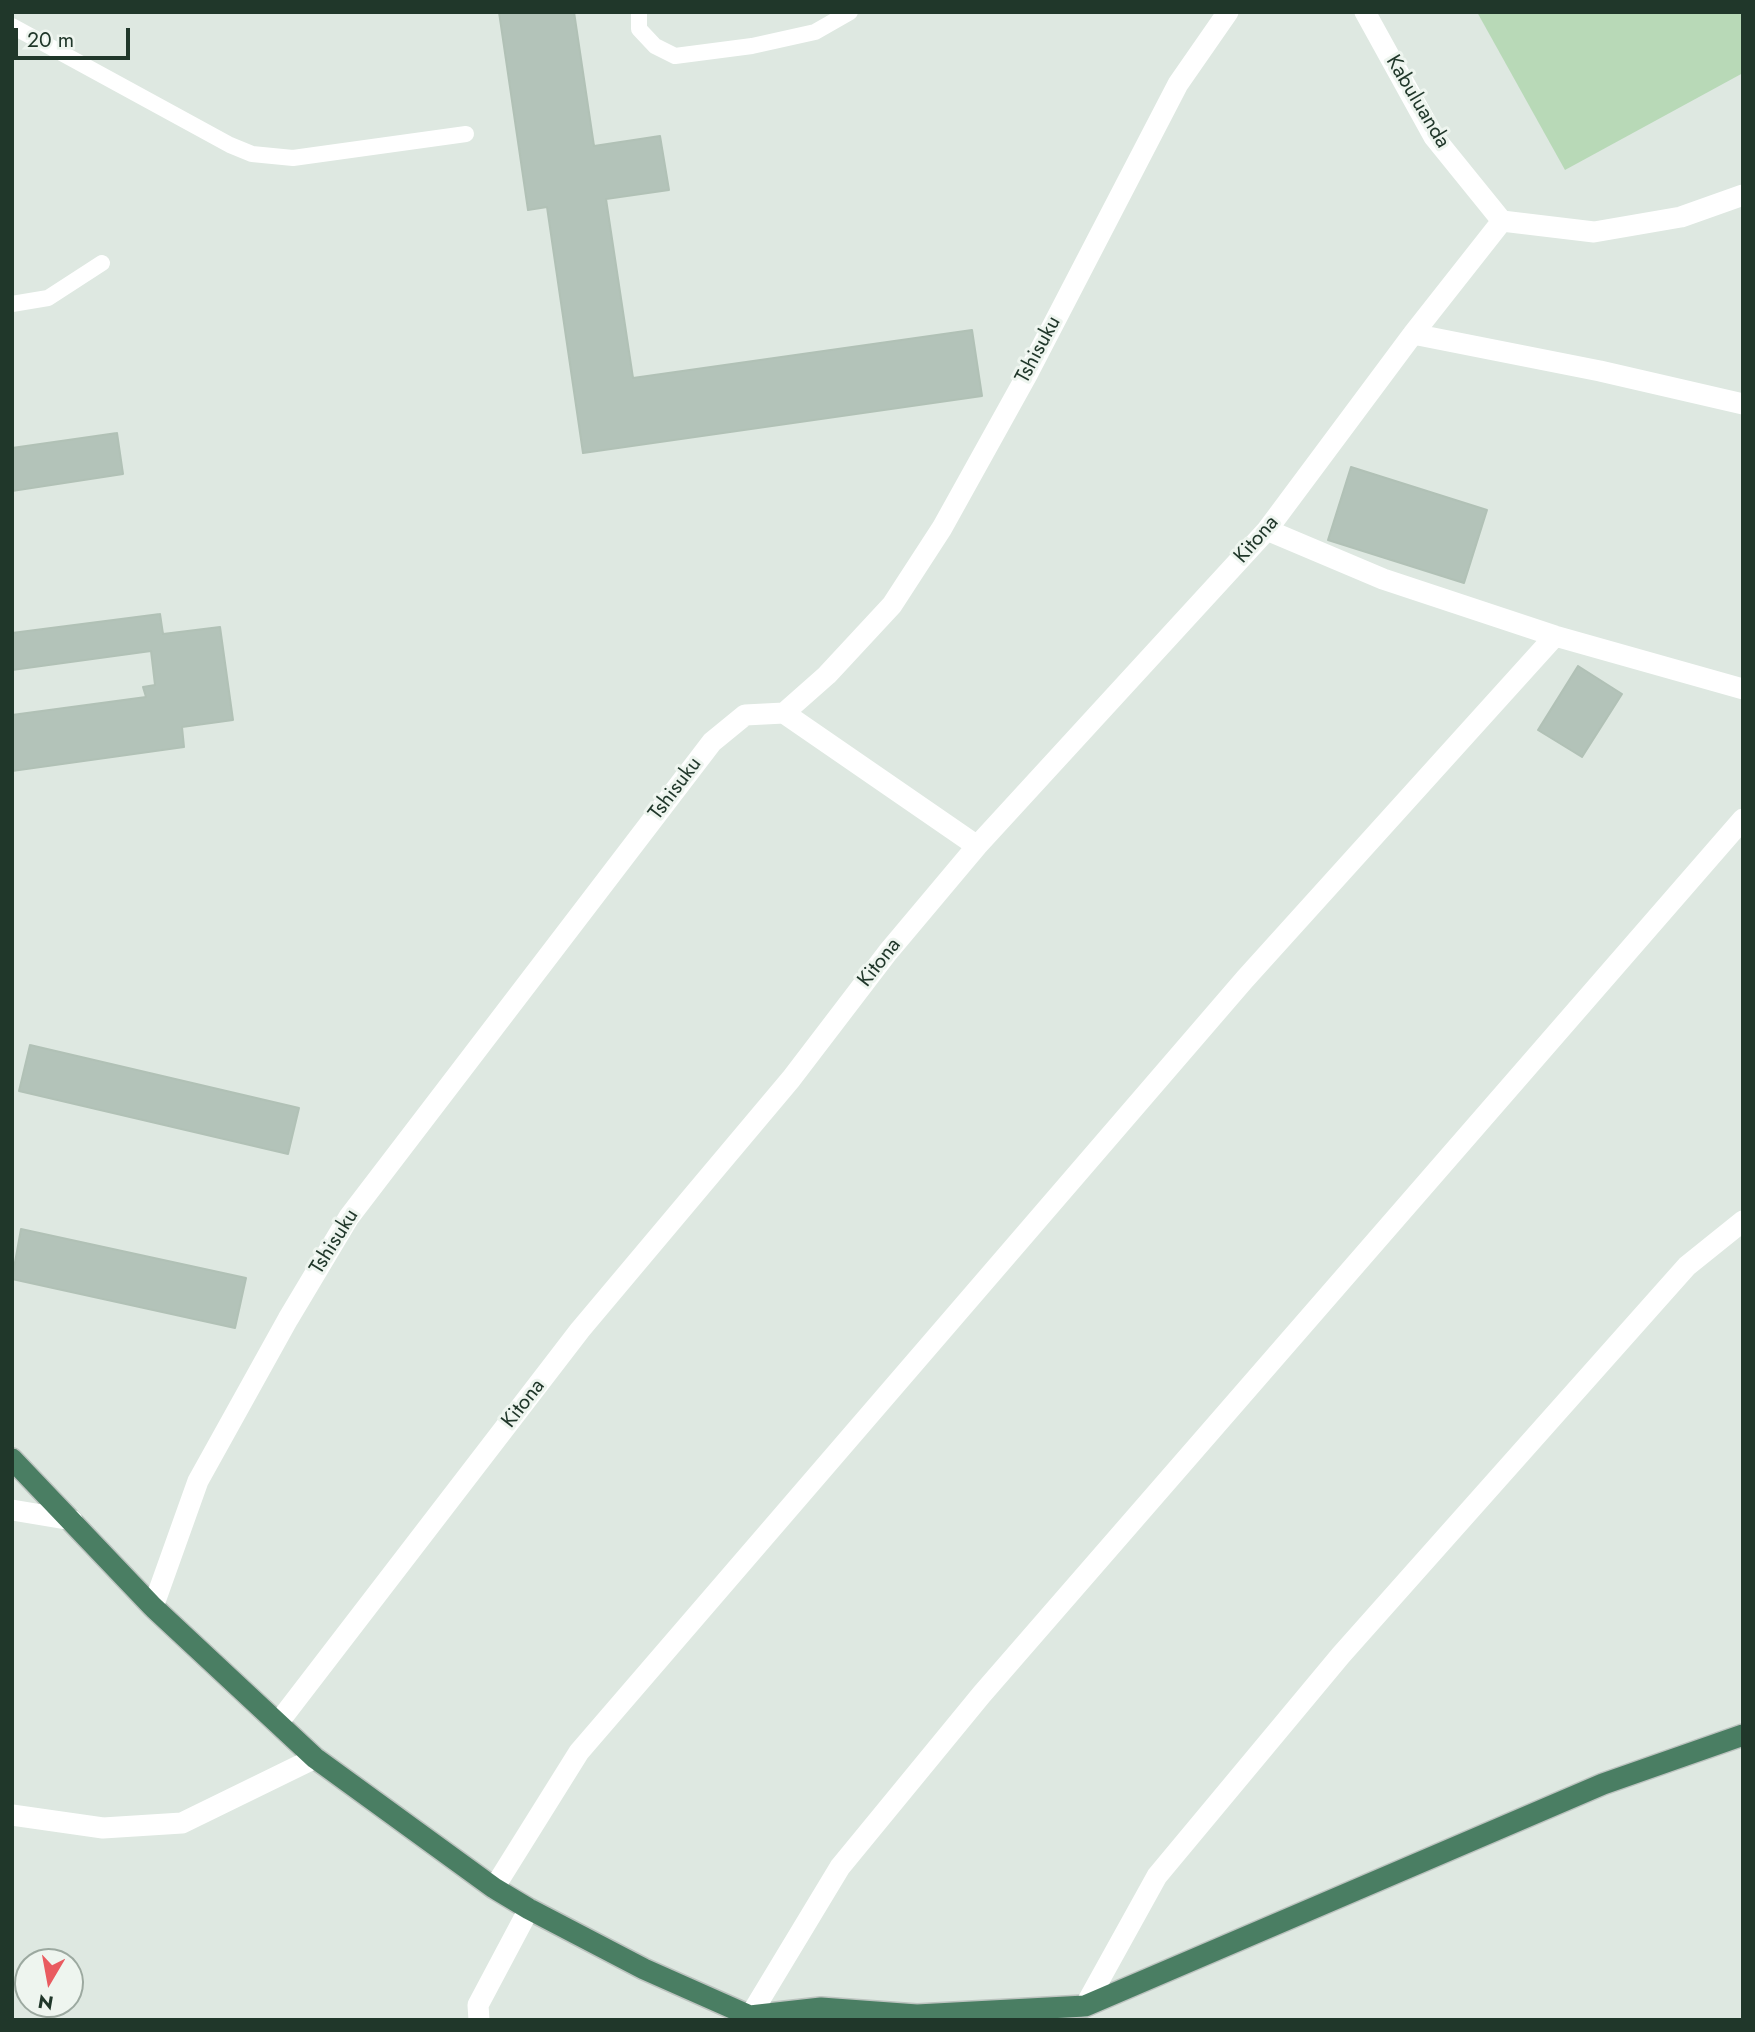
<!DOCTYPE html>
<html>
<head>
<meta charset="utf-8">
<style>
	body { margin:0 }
	#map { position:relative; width:1755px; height:2032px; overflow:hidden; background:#dee8e1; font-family:Jost,sans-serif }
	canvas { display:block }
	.frame { position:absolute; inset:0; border:14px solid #20372a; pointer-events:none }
	.north { position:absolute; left:14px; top:1948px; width:70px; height:70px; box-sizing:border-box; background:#eef5ef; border:2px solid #9ca9a0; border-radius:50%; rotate:190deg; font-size:19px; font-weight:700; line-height:28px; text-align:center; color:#20372a }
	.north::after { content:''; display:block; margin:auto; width:24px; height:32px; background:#e95b60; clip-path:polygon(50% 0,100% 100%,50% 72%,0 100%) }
	.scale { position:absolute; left:14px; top:28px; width:116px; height:32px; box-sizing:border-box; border:4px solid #20372a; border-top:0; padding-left:9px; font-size:21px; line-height:24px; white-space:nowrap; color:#20372a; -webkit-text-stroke:5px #eef5ef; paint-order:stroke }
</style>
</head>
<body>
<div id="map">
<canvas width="1755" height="2032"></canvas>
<div class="frame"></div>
<div class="north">N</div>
<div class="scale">20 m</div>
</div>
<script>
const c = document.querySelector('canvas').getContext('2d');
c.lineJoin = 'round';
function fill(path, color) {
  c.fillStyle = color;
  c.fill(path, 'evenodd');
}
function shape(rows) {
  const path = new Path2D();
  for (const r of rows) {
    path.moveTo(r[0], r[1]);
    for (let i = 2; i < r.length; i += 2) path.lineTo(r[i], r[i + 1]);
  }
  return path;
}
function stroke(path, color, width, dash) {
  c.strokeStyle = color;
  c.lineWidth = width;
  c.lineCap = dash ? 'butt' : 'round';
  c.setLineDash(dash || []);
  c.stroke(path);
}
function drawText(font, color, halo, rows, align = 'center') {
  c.font = font + ' Jost,sans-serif';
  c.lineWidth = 6;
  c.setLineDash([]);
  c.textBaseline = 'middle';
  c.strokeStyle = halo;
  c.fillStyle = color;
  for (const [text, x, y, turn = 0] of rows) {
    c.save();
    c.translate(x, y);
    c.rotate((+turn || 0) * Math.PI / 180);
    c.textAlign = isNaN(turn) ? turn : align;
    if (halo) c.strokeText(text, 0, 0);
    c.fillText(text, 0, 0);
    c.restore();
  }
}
fill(shape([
	[1477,12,1743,12,1743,73,1565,170]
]), '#b8d9b7');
const building = shape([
	[499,12,574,12,594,146,660,136,669,190,606,199,633,378,972,330,982,396,583,453,547,207,528,210,499,12],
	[117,433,123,474,12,491,12,448,117,433],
	[1351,467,1487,510,1464,583,1328,540,1351,467],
	[160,614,163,634,220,627,233,720,182,727,184,747,12,771,12,715,146,697,143,687,155,685,151,651,12,670,12,633,160,614],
	[1578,666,1622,694,1582,757,1538,730,1578,666],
	[30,1045,299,1108,288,1154,19,1091,30,1045],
	[21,1229,246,1278,235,1328,12,1279,21,1229]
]);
fill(building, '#b3c3b9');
stroke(building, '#b1c1b6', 2);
const trunk = shape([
	[12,1459,153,1607,315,1758,494,1888,529,1909,644,1969,750,2016,821,2008,917,2015,1085,2006,1603,1784,1743,1735]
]);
stroke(trunk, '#bcc3bf', 24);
stroke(shape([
	[639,12,639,29,655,46,675,56,752,46,815,32,850,12],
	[12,26,230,145,252,154,293,158,466,134],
	[12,304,48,298,102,263]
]), '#fff', 16);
stroke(shape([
	[1365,12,1434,137,1502,221],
	[1502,221,1594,232,1681,217,1743,195],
	[1413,334,1600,371,1743,404],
	[1267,530,1383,579,1555,636,1743,689],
	[784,713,977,846],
	[12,1510,72,1520],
	[153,1607,198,1481,288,1319,349,1217,712,742,745,715,784,713,827,675,892,605,942,528,1027,375,1178,84,1228,12],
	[278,1723,580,1330,791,1079,888,952,977,846,1267,530,1413,334,1502,221],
	[12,1815,103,1828,182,1823,315,1758],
	[494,1888,579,1752,1245,979,1555,636],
	[1085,2006,1157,1876,1341,1655,1687,1266,1743,1221],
	[750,2016,840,1867,982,1694,1743,819],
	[479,2020,478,2005,529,1909]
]), '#fff', 21);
stroke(trunk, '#4a7e63', 21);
drawText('21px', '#20372a', '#eef5ef', [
	["Kabuluanda",1417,102,59],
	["Tshisuku",1039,350,-62],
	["Kitona",1257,540,-49],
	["Tshisuku",676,789,-53],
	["Kitona",880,963,-52],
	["Tshisuku",335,1242,-58],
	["Kitona",524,1404,-52]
]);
</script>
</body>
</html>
